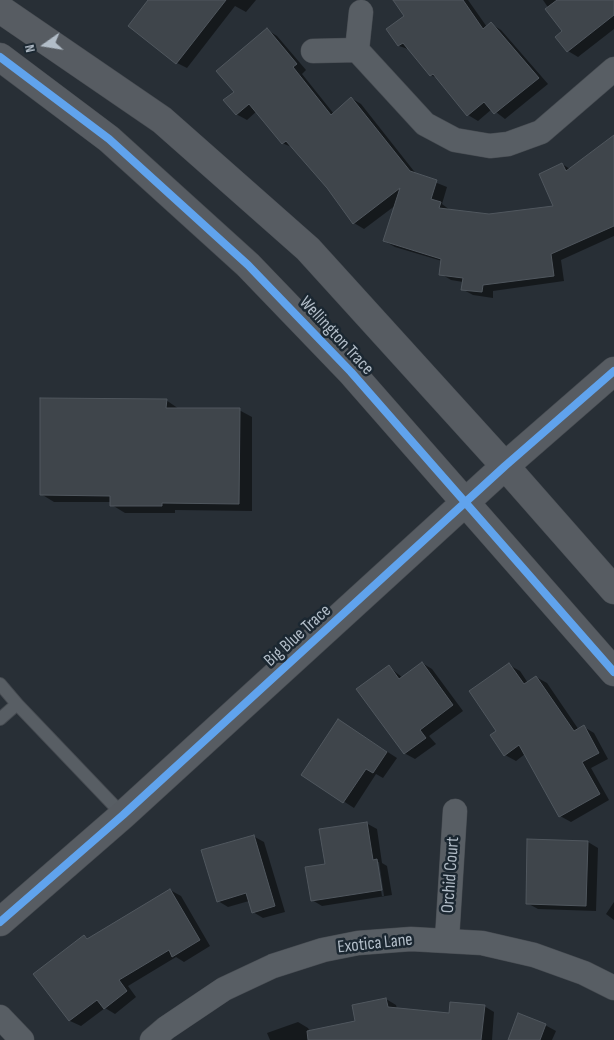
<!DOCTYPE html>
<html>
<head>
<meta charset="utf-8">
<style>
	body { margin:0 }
	#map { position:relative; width:614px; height:1040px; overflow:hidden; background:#282f36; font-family:"Sofia Sans Condensed",sans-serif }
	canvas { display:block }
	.north { position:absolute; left:20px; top:20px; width:50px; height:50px; -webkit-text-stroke:4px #1b2731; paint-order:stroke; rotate:257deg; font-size:14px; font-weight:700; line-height:20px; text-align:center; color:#b2bdc8 }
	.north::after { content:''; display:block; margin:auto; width:18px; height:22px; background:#b2bdc8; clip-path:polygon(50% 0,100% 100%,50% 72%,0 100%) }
</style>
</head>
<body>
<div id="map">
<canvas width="614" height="1040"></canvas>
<div class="north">N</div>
</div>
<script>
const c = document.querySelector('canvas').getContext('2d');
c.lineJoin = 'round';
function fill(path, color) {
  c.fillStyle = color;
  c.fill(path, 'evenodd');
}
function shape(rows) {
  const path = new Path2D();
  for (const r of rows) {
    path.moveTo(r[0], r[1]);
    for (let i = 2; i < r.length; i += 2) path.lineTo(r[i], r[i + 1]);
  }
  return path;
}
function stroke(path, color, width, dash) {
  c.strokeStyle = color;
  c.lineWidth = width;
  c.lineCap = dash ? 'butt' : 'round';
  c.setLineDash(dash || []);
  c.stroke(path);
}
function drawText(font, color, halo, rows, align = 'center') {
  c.font = font + ' "Sofia Sans Condensed",sans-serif';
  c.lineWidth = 5;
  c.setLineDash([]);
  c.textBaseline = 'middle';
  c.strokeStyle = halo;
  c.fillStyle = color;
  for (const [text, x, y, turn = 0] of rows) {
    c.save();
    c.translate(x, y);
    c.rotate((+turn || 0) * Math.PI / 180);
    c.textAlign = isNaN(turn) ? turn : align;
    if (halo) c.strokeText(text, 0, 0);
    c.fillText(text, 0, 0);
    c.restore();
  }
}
fill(shape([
	[149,0,256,0,246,12,235,6,187,68,177,63],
	[394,0,468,0,487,27,491,24,501,30,548,84,505,119,492,109,478,121,468,115,440,80,431,75,411,50,399,46,388,29,406,16],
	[543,0,614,0,614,29,578,57,568,51,564,31],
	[267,30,277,36,306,70,302,74,334,114,351,98,361,104,417,175,447,187,442,204,450,210,489,216,555,207,562,164,570,169,614,137,614,236,561,260,564,281,493,291,493,298,473,295,462,289,463,282,451,280,441,274,442,261,395,247,384,241,396,205,364,229,354,223,328,187,294,148,282,143,257,111,247,120,236,114,235,92],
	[166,400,179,409,239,410,252,417,252,511,175,510,175,513,125,513,112,505,112,502,54,502,41,494],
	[422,663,432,669,463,711,429,736,436,744,415,759,404,753,389,667,403,678],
	[509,665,520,671,528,683,536,677,547,683,579,730,584,727,594,733,608,759,591,768,609,800,571,822,560,816,525,754,516,761,505,755,498,731],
	[349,727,397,758,383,778,376,774,354,808,303,775],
	[366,823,377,829,382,863,387,866,392,895,322,906,312,900,326,865],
	[376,862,379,862,384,896,382,896],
	[253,836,264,842,285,912,263,918,253,912,249,901,228,907,218,901],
	[588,842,598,848,596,911,538,909,527,903],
	[170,890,181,896,210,946,184,962,176,957,128,986,136,997,115,1014,105,1008,81,1026,70,1021,35,975,84,936,89,939],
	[614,902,614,920,606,914],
	[386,999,396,1005,397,1009,451,1015,484,1006,494,1012,492,1040,270,1040,267,1033,298,1022,308,1028,310,1032,357,1022],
	[545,1025,556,1031,552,1040,509,1040]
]), '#0007');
const building = shape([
	[148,0,226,0,176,64,128,26,148,0],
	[393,0,463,0,483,29,491,22,539,78,494,114,484,102,467,116,433,74,430,76,403,43,398,46,386,29,404,16,393,0],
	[557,0,614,0,614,15,567,52,555,37,562,31,545,9,557,0],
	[267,28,297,64,293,67,331,115,351,97,410,171,437,180,431,199,441,202,439,208,489,214,553,206,539,174,562,163,566,171,614,135,614,226,551,254,554,276,483,285,482,292,461,290,463,278,439,275,441,259,383,241,400,188,353,224,327,188,286,141,282,144,249,104,236,115,223,100,234,92,216,71,267,28],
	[40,398,167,399,166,408,240,408,239,504,162,503,162,506,110,506,110,496,40,495,40,398],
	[422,662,453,705,420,730,426,738,404,754,356,689,389,665,399,679,422,662],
	[509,663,524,684,536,676,574,731,584,725,599,753,582,762,600,794,559,817,519,745,504,756,490,735,496,731,469,691,509,663],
	[338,719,387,752,373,773,366,769,343,803,301,775,338,719],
	[367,822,373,860,377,859,382,890,311,901,305,867,325,864,319,829,367,822],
	[254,835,275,906,252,913,246,893,217,902,201,850,254,835],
	[527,839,588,841,586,906,526,904,527,839],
	[170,889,200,940,172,957,169,950,119,980,127,991,104,1009,97,1000,69,1021,33,974,84,935,87,939,170,889],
	[386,998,388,1007,449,1013,450,1002,485,1005,481,1040,308,1040,307,1031,355,1021,352,1005,386,998],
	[518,1013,546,1024,540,1040,508,1040,518,1013]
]);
fill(building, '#3f454b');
stroke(building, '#50575e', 1);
const lane = shape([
	[0,684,17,704],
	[0,719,17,704,123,815]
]);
const street = shape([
	[357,50,425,124,455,140,490,146,508,144,541,132,614,69],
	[313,51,357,50,361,12],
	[447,939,455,811],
	[0,1017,22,1040],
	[152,1040,166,1028,224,989,273,966,323,950,358,943,411,939,482,943,534,955,584,973,614,988]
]);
const secondary = shape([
	[0,9,162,120,308,249,505,466,614,590],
	[0,57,109,139,248,265,351,372,614,672],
	[0,922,123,815,505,466,614,371]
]);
stroke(lane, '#464b51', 14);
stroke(street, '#464b51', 25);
stroke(secondary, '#464b51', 29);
stroke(lane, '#585e64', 12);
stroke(street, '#585e64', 24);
stroke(secondary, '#575c62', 28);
stroke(shape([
	[0,57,109,139,248,265,351,372,614,672],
	[0,922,123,815,505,466,614,371]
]), '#60a3ed', 8);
drawText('18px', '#b2bdc8', '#1b2731', [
	["Wellington Trace",336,336,47],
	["Big Blue Trace",298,636,-42],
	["Orchid Court",451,875,-86],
	["Exotica Lane",375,944,-6]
]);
</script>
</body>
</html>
